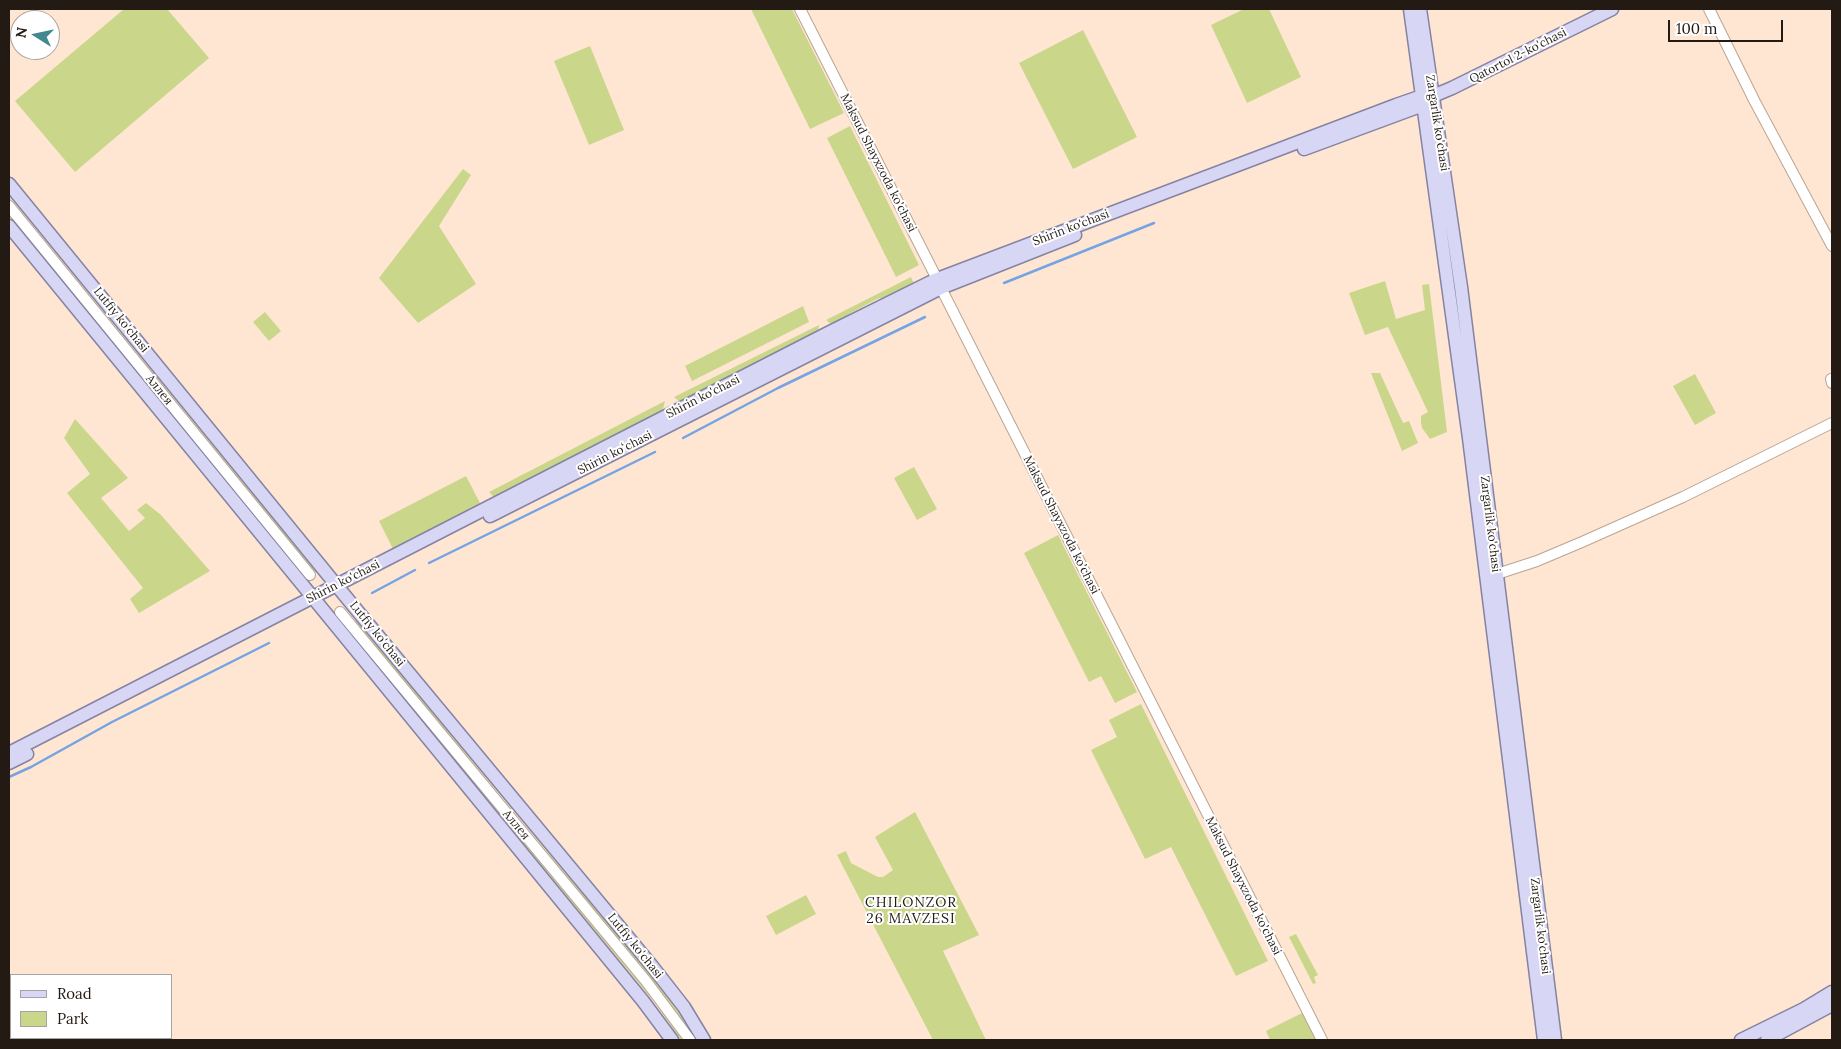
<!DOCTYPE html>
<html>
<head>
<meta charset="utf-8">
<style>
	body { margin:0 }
	#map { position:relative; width:1841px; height:1049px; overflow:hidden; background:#ffe6d3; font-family:Lora,serif }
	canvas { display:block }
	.frame { position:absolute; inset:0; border:10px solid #231a14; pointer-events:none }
	.legend { position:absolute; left:10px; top:974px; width:162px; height:65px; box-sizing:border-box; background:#fff; border:1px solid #a7a3a1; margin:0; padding:6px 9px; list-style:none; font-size:15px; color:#231a14 }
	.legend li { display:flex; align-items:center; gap:10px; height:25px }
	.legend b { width:25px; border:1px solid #a7a3a1 }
	.north { position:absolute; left:10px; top:10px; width:50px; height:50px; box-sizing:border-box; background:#fff; border:1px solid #a7a3a1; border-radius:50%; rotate:280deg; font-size:14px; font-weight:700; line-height:20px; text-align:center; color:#231a14 }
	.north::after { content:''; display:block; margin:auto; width:18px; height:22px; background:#41898f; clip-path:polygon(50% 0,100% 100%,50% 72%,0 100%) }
	.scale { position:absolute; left:1668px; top:20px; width:115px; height:22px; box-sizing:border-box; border:2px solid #231a14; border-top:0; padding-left:6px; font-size:15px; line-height:18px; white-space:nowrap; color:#231a14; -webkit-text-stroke:4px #fff; paint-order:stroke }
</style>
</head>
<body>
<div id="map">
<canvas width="1841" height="1049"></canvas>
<div class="frame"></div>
<ul class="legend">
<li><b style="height:6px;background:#d7d6f5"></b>Road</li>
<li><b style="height:14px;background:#cad78b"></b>Park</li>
</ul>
<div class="north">N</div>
<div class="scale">100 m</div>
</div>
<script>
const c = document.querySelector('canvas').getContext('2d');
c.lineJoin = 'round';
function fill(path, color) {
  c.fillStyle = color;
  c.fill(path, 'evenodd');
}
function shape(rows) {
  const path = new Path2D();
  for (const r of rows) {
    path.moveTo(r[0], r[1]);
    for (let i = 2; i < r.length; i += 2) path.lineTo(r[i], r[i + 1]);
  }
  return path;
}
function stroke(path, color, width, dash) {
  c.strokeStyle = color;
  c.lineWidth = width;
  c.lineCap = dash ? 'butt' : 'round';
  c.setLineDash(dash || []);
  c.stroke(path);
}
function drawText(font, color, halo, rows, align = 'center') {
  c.font = font + ' Lora,serif';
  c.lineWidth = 4;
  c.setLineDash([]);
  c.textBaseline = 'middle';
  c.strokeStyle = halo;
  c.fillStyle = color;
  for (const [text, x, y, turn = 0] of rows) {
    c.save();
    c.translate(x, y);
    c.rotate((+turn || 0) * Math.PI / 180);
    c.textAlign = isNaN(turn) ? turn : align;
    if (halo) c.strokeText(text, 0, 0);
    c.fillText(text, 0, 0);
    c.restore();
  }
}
fill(shape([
	[124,9,167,9,209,58,75,172,15,101],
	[751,9,792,9,844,113,810,129],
	[1244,9,1269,9,1301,77,1247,103,1211,25],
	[1083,30,1137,137,1073,169,1019,63],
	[590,46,624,130,589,145,554,61],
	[850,126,919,265,896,277,827,138],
	[463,169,471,175,439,226,476,284,418,323,379,278],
	[9,197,226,462,317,572,304,581,217,469,9,217],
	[911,277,914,284,893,295,877,299,849,314,841,322,833,326,826,320],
	[1385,281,1396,319,1425,310,1422,285,1429,284,1447,432,1430,439,1422,428,1421,422,1421,416,1428,412,1388,327,1365,335,1349,293],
	[803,306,809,322,692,381,685,366],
	[265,312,281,331,269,341,253,322],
	[819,325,818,332,681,403,674,397],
	[1371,373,1380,373,1403,423,1409,421,1418,443,1402,451],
	[1695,374,1716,413,1695,425,1673,386],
	[665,401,662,413,496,499,489,492],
	[75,419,128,478,101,498,129,531,145,518,137,510,146,503,161,515,210,571,139,613,130,599,143,588,67,493,90,474,64,438],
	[914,467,937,509,917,520,894,478],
	[466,476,480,503,393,549,379,521],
	[1058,535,1137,692,1115,703,1101,676,1089,682,1024,553],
	[357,620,520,820,642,964,667,995,696,1040,681,1040,655,1003,346,629],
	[1141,704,1268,961,1236,976,1171,847,1145,859,1091,750,1117,737,1109,720],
	[915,812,979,935,943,951,986,1040,933,1040,837,855,846,851,851,863,878,877,883,877,893,870,875,837],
	[806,895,816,914,776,935,766,916],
	[1296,934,1318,975,1314,977,1316,983,1313,984,1289,937],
	[1302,1013,1316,1040,1270,1040,1266,1031]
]), '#cad78b');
stroke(shape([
	[1004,283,1154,223],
	[683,438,778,388,925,317],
	[429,563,655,452],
	[372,593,415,570],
	[9,777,31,767,112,722,269,643]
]), '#75a3e3', 2.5);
const minor = shape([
	[800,9,937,279],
	[1709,9,1754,100,1832,246],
	[9,206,310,575],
	[941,288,1322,1040],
	[1832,379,1831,379,1832,383],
	[1497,574,1537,561,1582,542,1683,497,1832,423],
	[340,612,646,981,690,1040]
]);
const major = shape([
	[1410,9,1469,438,1544,1040],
	[1420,9,1461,287,1555,1040],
	[1304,149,1423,105,1433,96],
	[9,184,355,608,652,966,684,1007,704,1040],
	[9,226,643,1001,672,1040],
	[490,516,941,288,1075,235],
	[9,753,828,333,937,279,1396,105,1422,96,1433,96,1452,88,1612,9],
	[9,763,27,754],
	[1741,1040,1804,1009,1832,992],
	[1767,1040,1832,1005]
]);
stroke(minor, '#bba492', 12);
stroke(major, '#8683a2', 15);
stroke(minor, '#fff', 10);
stroke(major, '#d7d6f5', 12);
drawText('12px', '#231a14', '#fff', [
	["Qatortol 2-ko'chasi",1518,56,-27],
	["Zargarlik ko'chasi",1437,123,81],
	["Maksud Shayxzoda ko'chasi",878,163,63],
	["Shirin ko'chasi",1071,228,-21],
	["Lutfiy ko'chasi",121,320,51],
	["Аллея",159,390,51],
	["Shirin ko'chasi",703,397,-27],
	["Shirin koʻchasi",615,453,-27],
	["Zargarlik ko'chasi",1490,524,83],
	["Maksud Shayxzoda ko'chasi",1061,525,63],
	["Shirin ko'chasi",343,582,-27],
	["Lutfiy ko'chasi",377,634,51],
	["Аллея",516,825,50],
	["Maksud Shayxzoda ko'chasi",1243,886,63],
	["Zargarlik ko'chasi",1540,926,83],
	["Lutfiy ko'chasi",635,946,51]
]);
c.letterSpacing = '1px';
drawText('14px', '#231a14', '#fff', [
	["CHILONZOR",911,903],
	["26 MAVZESI",911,919]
]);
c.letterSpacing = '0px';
</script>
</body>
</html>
